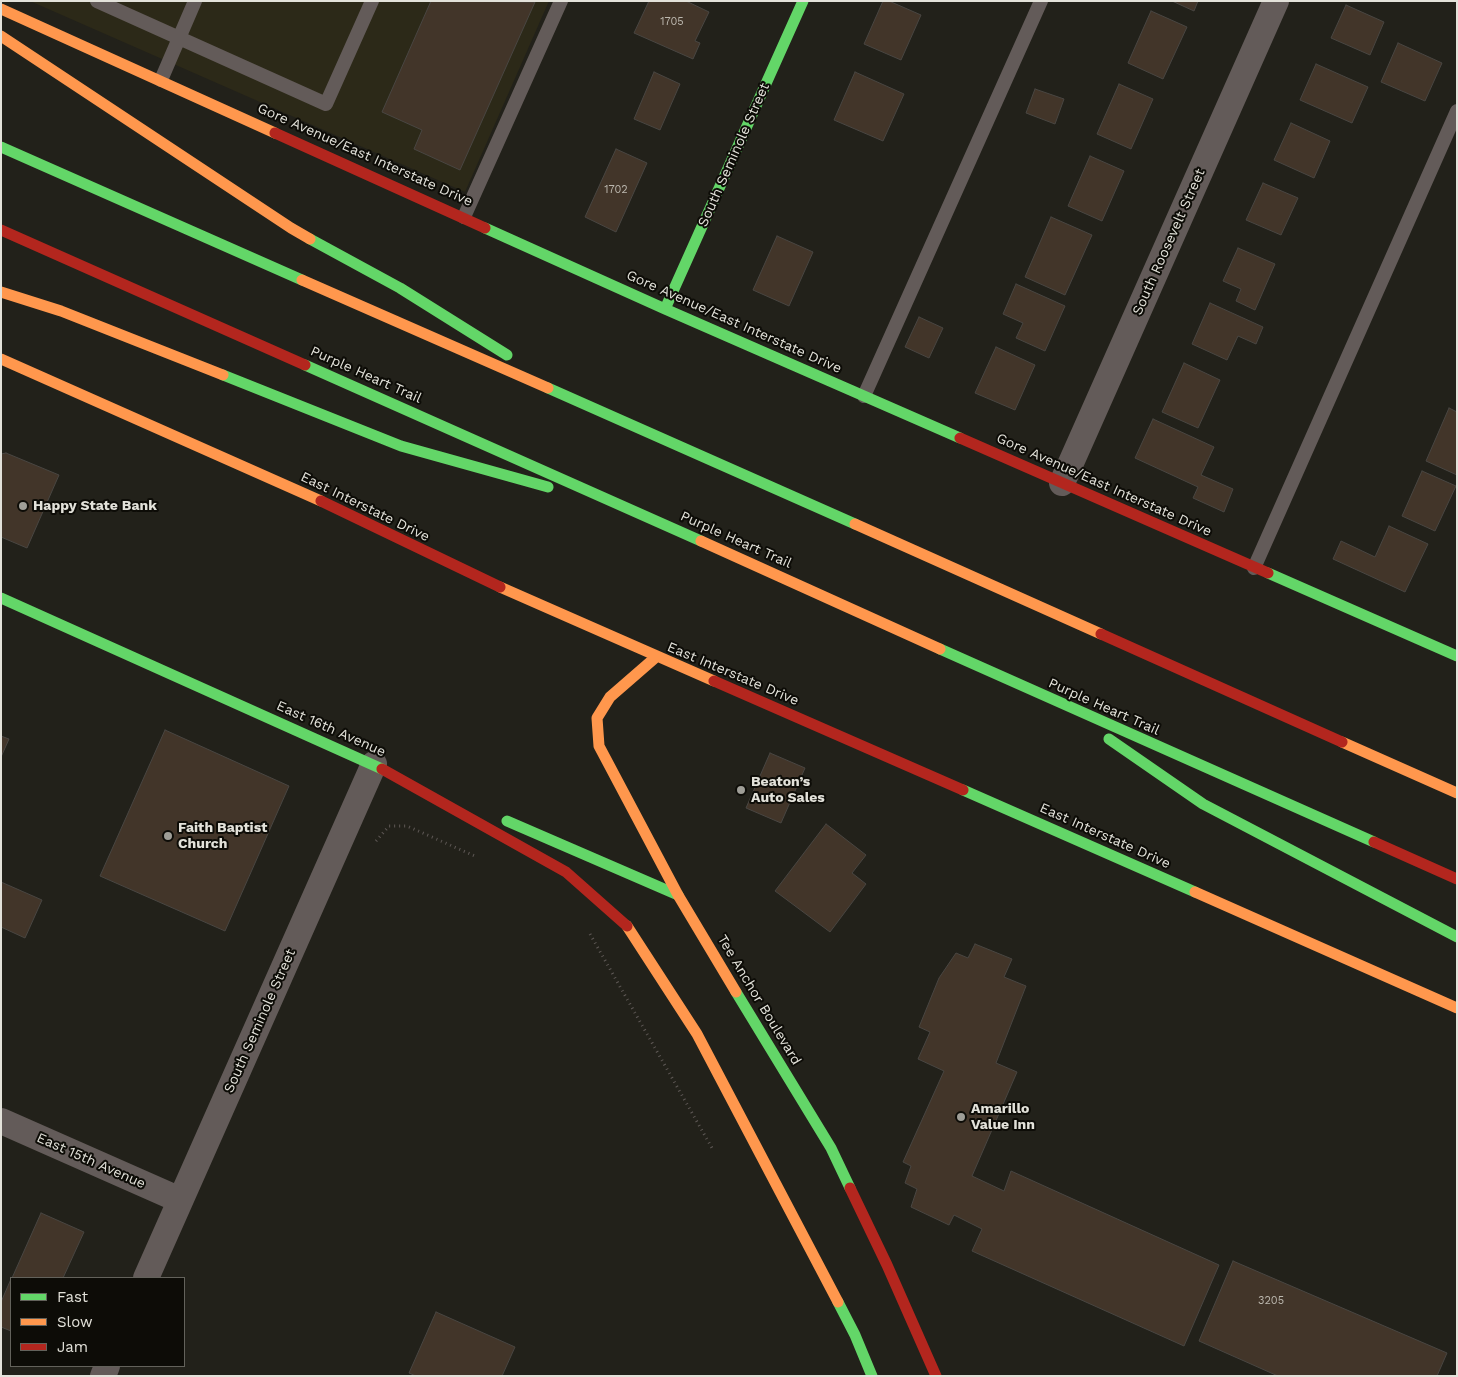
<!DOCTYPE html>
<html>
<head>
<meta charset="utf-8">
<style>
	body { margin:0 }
	#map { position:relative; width:1458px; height:1377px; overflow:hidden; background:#22211a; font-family:"Work Sans",sans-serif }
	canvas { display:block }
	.frame { position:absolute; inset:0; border:2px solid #e3e2da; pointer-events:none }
	.legend { position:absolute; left:10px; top:1277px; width:175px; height:90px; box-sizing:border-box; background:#0d0c07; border:1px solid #63625b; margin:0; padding:6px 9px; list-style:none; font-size:15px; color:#e3e2da }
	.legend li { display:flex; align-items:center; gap:10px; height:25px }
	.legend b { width:25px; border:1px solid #63625b }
</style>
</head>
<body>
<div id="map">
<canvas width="1458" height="1377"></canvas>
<div class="frame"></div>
<ul class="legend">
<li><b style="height:6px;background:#63d668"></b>Fast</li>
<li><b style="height:6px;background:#ff974d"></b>Slow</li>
<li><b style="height:6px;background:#b3261e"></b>Jam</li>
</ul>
</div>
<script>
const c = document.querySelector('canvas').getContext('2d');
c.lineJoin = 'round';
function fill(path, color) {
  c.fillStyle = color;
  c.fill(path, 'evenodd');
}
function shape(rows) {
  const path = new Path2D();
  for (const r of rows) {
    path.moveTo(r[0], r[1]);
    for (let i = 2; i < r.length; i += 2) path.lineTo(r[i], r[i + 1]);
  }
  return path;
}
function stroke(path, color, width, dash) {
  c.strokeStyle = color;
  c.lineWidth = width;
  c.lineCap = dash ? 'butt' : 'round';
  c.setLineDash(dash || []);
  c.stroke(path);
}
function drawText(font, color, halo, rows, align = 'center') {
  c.font = font + ' "Work Sans",sans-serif';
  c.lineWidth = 4;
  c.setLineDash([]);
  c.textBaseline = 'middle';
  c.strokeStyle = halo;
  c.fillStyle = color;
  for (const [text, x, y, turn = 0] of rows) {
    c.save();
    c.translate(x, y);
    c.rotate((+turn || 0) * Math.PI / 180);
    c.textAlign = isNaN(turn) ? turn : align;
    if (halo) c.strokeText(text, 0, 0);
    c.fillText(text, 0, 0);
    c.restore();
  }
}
fill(shape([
	[30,1,549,1,465,192]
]), '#2c2918');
const building = shape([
	[431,1,535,2,460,170,414,149,422,130,382,112,431,1],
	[649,1,686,1,709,12,695,41,700,43,693,59,634,33,649,1],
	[883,1,889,1,921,15,901,60,864,44,883,1],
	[1172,1,1198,1,1194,11,1172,1],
	[1346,5,1384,22,1370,55,1331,38,1346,5],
	[1151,11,1187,27,1163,79,1128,63,1151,11],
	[1398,43,1442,63,1425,101,1381,82,1398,43],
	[1316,64,1368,87,1352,123,1300,100,1316,64],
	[654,72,680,84,660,130,634,119,654,72],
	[855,72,904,94,883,141,834,120,855,72],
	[1119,84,1153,99,1131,149,1097,134,1119,84],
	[1035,89,1064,99,1055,124,1026,113,1035,89],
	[1291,123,1330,141,1314,178,1274,160,1291,123],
	[616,149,647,163,616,232,585,217,616,149],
	[1090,156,1124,171,1102,221,1068,206,1090,156],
	[1263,183,1298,198,1281,235,1246,220,1263,183],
	[1051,217,1092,235,1065,295,1025,277,1051,217],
	[777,236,813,252,789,306,753,290,777,236],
	[1238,248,1275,264,1255,310,1236,301,1241,289,1223,281,1238,248],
	[1016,284,1065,306,1045,351,1016,338,1023,323,1003,314,1016,284],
	[1210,303,1263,327,1256,344,1238,336,1227,360,1192,344,1210,303],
	[919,317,943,328,929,358,905,347,919,317],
	[996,347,1035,365,1015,410,975,393,996,347],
	[1184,363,1220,380,1198,428,1162,412,1184,363],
	[1449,408,1457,412,1457,475,1426,461,1449,408],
	[1153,419,1214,447,1201,475,1233,489,1224,512,1193,498,1198,487,1135,458,1153,419],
	[6,453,59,475,27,548,1,537,1,454,6,453],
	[1422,471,1456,486,1435,531,1402,516,1422,471],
	[1389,526,1428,544,1405,592,1333,559,1341,541,1375,557,1389,526],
	[165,730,289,786,225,931,100,876,165,730],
	[1,736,9,739,1,757,1,736],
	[770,753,805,768,781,823,746,808,770,753],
	[826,824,866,855,852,873,866,884,830,932,775,891,826,824],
	[1,882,42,900,25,938,1,927,1,882],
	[975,944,1012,959,1004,977,1026,986,996,1063,1017,1072,972,1176,1004,1191,1011,1171,1219,1265,1184,1346,972,1251,982,1229,954,1215,949,1225,911,1207,917,1189,905,1183,911,1166,903,1162,944,1071,918,1059,930,1032,919,1027,939,978,956,953,968,958,975,944],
	[41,1213,84,1232,63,1278,12,1278,41,1213],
	[1233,1261,1447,1353,1437,1376,1278,1376,1199,1341,1233,1261],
	[11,1279,11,1331,1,1327,1,1302,11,1279],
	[436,1312,515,1347,502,1376,416,1376,409,1373,436,1312]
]);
fill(building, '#423529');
stroke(building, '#494642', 1);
stroke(shape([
	[376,841,389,826,407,826,477,857],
	[590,934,712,1148]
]), '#5e5855', 3, [1, 4]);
stroke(shape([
	[97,1,326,104,372,1],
	[161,80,195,1],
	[464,217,561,1],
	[864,396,1041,1],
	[1254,568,1457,111]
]), '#635b59', 14);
stroke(shape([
	[1062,483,1276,1],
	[1,1121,180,1200],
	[146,1278,374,764],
	[103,1376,107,1366]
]), '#635b59', 26);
stroke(shape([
	[1,147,302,280],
	[485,228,665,309,960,438],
	[310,239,400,288,507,355],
	[665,309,803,1],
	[305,365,701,541],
	[223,375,401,446,548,487],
	[548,388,855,524],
	[1268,573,1457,656],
	[1,598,382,769],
	[940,649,1374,842],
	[1109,739,1203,804,1457,937],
	[963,790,1195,892],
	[507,821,678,895],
	[736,992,831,1148,850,1188],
	[838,1302,855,1335,872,1376]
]), '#63d668', 11);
stroke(shape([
	[1,9,275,133],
	[1,36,291,228,310,239],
	[302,280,548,388],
	[1,292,61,311,223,375],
	[1,359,321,501],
	[855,524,1101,634],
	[701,541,940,649],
	[500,587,714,681],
	[656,657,610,697,597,718,599,746,678,895,736,992],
	[1342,742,1457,793],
	[1195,892,1457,1008],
	[627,926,697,1034,838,1302]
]), '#ff974d', 11);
stroke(shape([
	[275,133,485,228],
	[1,230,305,365],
	[960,438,1268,573],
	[321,501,500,587],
	[1101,634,1342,742],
	[714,681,963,790],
	[382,769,566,872,627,926],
	[1374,842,1457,879],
	[850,1188,887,1265,936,1376]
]), '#b3261e', 11);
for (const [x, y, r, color] of [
	[23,506,5,"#9f9e97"],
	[741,790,5,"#9f9e97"],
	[168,836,5,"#9f9e97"],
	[961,1117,5,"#9f9e97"]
]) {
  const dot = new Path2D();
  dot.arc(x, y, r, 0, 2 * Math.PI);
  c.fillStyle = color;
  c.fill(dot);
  stroke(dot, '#0d0c07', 2);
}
drawText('11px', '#bbb7ae', null, [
	["1705",672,22],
	["1702",616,190],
	["3205",1271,1301]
]);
drawText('14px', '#e3e2da', '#0d0c07', [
	["Gore Avenue/East Interstate Drive",365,155,24],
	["South Seminole Street",734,155,-66],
	["South Roosevelt Street",1169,242,-66],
	["Gore Avenue/East Interstate Drive",734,322,24],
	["Purple Heart Trail",366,375,24],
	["Gore Avenue/East Interstate Drive",1104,485,24],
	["East Interstate Drive",365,507,26],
	["Purple Heart Trail",736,540,24],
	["East Interstate Drive",733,674,23],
	["Purple Heart Trail",1104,707,24],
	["East 16th Avenue",331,729,24],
	["East Interstate Drive",1105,836,24],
	["Tee Anchor Boulevard",759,1000,59],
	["South Seminole Street",260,1021,-66],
	["East 15th Avenue",91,1161,24]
]);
drawText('bold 14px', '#e3e2da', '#0d0c07', [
	["Happy State Bank",33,506],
	["Beaton’s",751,782],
	["Auto Sales",751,798],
	["Faith Baptist",178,828],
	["Church",178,844],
	["Amarillo",971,1109],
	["Value Inn",971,1125]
], 'left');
</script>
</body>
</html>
